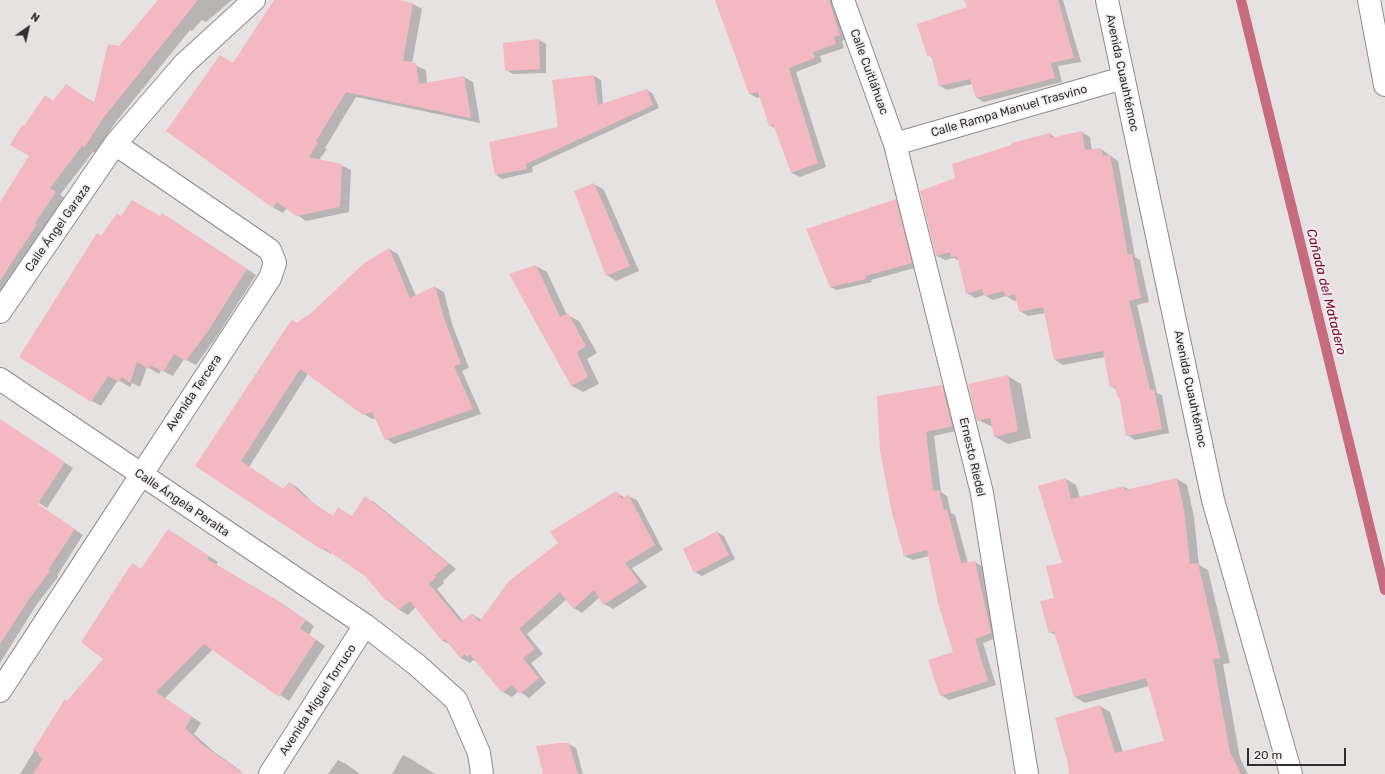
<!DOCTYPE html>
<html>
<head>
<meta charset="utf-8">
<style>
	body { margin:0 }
	#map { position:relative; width:1385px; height:774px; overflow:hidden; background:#e6e2e2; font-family:Rubik,sans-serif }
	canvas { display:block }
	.north { position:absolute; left:8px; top:8px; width:40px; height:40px; -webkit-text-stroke:3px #f3efef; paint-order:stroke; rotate:34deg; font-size:11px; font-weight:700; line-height:16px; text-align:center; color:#302e2e }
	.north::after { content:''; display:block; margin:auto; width:14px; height:18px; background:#302e2e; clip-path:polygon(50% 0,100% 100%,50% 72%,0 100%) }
	.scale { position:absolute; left:1247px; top:748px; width:99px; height:18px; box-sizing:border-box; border:2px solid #302e2e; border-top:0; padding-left:5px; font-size:12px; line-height:14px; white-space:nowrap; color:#302e2e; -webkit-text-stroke:3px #f3efef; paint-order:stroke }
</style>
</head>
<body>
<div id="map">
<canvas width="1385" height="774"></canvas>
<div class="north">N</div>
<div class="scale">20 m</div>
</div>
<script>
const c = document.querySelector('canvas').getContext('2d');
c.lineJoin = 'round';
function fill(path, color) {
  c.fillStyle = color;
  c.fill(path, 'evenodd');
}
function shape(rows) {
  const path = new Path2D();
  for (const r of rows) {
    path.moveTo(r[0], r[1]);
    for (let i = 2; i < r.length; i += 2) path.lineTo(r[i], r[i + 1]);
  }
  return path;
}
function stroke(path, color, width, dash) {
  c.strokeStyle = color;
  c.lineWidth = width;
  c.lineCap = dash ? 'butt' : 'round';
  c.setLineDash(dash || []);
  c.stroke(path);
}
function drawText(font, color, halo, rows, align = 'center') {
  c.font = font + ' Rubik,sans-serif';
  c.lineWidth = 3.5;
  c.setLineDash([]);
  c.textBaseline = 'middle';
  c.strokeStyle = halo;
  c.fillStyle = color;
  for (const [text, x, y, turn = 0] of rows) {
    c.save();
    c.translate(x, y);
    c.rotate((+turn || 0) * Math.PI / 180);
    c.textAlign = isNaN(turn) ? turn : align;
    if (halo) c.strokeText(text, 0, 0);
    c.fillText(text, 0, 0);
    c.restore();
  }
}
fill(shape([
	[160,0,232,0,206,22,202,20,192,31,190,30,115,123,96,153,93,152,60,195,67,199,0,312,0,204,30,156,25,127,54,102,67,86,95,103,119,47],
	[275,0,393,0,413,4,422,9,412,64,426,70,427,83,464,77,473,82,480,123,356,97,325,148,327,149,319,160,341,165,351,170,349,212,306,221,287,208,283,213,274,208,168,131,234,64],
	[716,0,836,0,847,39,842,41,844,48,820,56,822,62,796,72,826,167,800,177,792,173,776,129,770,125,761,97,757,98,750,94],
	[966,0,1063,0,1081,62,1058,66,1062,82,984,102,977,98,972,84,947,90,940,86,933,58,928,55,969,8],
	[539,40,546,44,546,73,513,74,506,70,504,44],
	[594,76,601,80,603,104,647,90,653,94,659,108,532,167,533,172,502,179,496,175,559,128],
	[1081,132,1090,137,1092,150,1101,149,1118,161,1135,257,1140,260,1149,302,1137,305,1157,393,1162,395,1169,433,1135,440,1127,435,1120,398,1117,396,1117,390,1111,386,1105,357,1063,365,1055,360,1045,313,1028,316,1020,311,1018,300,1014,301,1006,296,993,300,984,295,975,298,967,293,959,261,954,258,945,260,937,256,956,178,1050,134,1056,138],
	[594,184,604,190,639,271,616,281,607,275],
	[896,200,902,204,918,267,871,280,872,282,837,290,830,287],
	[122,217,160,218,172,220,256,275,217,336,196,365,184,359,173,376,161,370,159,374,147,367,140,387,132,383,130,387,118,380,101,406,92,401,102,237],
	[389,249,398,254,416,296,435,287,444,292,452,324,469,368,462,371,481,414,394,444,386,439,376,418,372,419,364,414,308,374,249,467,284,490,290,483,298,488,314,504,334,517,352,517,365,498,374,502,456,569,443,581,444,583,437,589,463,621,472,614,482,620,559,543,616,492,625,498,628,496,637,500,663,550,632,568,647,587,613,609,604,604,600,597,582,613,574,608,567,599,527,634,543,654,531,663,546,683,529,698,519,691,512,697,503,692,476,661,473,660,470,663,461,658,452,645,443,641,416,607,408,615,400,610,387,600,366,575,332,552,331,554,323,549,197,466,298,324],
	[536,266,547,272,567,315,579,321,597,353,587,359,599,384,583,392,572,386,510,275],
	[1008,376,1021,384,1031,438,1008,444,994,436,993,427,978,420],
	[942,386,950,391,960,430,934,436,941,492,947,496,951,513,955,515,968,563,975,562,983,567,999,637,983,643,996,685,949,700,941,695,954,652,929,556,913,560,904,556,893,512],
	[0,421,73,468,47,508,0,479],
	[1066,479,1076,485,1080,498,1124,487,1130,490,1177,479,1187,485,1194,517,1199,565,1208,570,1230,663,1223,664,1240,758,1248,774,1090,774,1100,706,1110,712,1123,752,1165,741,1149,686,1085,703,1075,697,1057,636,1050,632,1063,564],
	[42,508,83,535,57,576,58,577,37,604,0,663,0,540],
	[717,532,724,536,735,559,702,576,695,572],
	[178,536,218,562,216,565,280,602,314,626,309,635,325,646,289,701,213,649,165,698,201,723,194,734,213,751,241,771,239,774,20,774,65,701,67,702,105,658,142,570],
	[569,744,576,748,583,774,544,774],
	[403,755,411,759,435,774,392,774],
	[338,760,346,764,360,774,328,774]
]), '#0003');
stroke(shape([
	[1241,0,1385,590]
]), '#c66b80', 10);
fill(shape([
	[158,0,198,0,104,117,84,148,82,146,50,188,56,192,35,223,37,224,0,281,0,202,29,156,10,145,22,125,24,126,45,95,53,101,66,84,94,103,108,44,119,46],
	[274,0,398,0,413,3,403,61,416,63,419,84,464,76,471,118,346,92,316,141,318,143,309,157,342,164,340,207,296,216,277,202,273,208,166,131,220,55,233,63],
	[715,0,829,0,840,35,834,37,836,44,813,52,815,58,789,68,818,163,791,173,773,124,769,126,758,92,749,94],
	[964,0,1058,0,1074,58,1051,63,1055,78,976,98,970,79,939,86,931,55,927,56,917,24,967,7],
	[539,39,540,69,505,71,503,43],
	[594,75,598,105,647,89,653,105,526,164,527,169,495,175,489,142,558,127,552,80],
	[1082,131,1085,150,1101,148,1103,156,1110,155,1128,255,1132,254,1141,298,1129,301,1150,390,1154,389,1162,429,1126,436,1119,396,1117,397,1115,386,1110,387,1103,351,1054,360,1043,307,1019,312,1015,294,1005,297,1004,291,984,296,982,289,966,294,957,256,951,257,950,252,936,256,920,191,955,178,952,164,1011,145,1011,143,1050,133,1051,138],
	[594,183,630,266,606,276,574,191],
	[896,199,912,263,865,276,866,279,830,287,806,229],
	[132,200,160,216,162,213,247,269,208,331,186,361,174,354,163,372,151,365,149,369,137,362,130,383,122,377,119,382,108,376,91,402,19,357,97,233,101,236,117,213,121,216],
	[389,248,410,298,435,286,444,318,461,364,454,366,473,409,385,440,372,412,363,415,300,369,241,461,283,489,289,482,305,497,333,516,338,507,352,516,365,496,449,564,435,575,436,577,429,584,461,622,472,613,479,622,509,581,558,543,550,532,616,491,622,499,628,494,655,545,625,563,639,582,603,605,594,590,573,609,560,592,519,629,535,649,523,658,539,678,520,694,512,685,502,693,470,654,467,657,465,654,460,658,445,639,442,641,410,601,399,610,388,599,386,601,365,576,324,548,322,550,195,466,292,319,297,323,306,316,307,317,363,264],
	[536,265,560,317,568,313,586,346,577,352,588,377,571,386,509,274],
	[1008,375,1018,431,994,437,990,418,977,421,968,384],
	[942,385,952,426,926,432,933,491,939,490,944,510,947,509,961,563,975,561,991,633,975,639,988,681,940,696,928,660,953,652,938,603,927,550,904,556,892,513,880,451,877,396],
	[0,419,65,462,38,504,75,529,48,570,50,571,29,599,0,644],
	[1066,478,1071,499,1124,486,1125,490,1177,478,1184,510,1190,564,1198,563,1220,658,1213,659,1230,752,1241,774,1069,774,1068,764,1055,718,1100,705,1115,753,1164,741,1146,678,1074,697,1054,632,1049,633,1040,601,1054,598,1046,566,1062,563,1038,486],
	[168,529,209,556,207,559,270,596,306,620,300,628,316,640,279,697,204,644,156,692,192,717,185,728,203,745,244,774,33,774,43,758,38,755,39,753,33,750,65,699,67,701,103,659,81,642,132,563,141,569],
	[717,531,729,555,694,573,683,549],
	[559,743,569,743,578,774,543,774,536,746]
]), '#f4b8c3');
const street = shape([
	[843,0,895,144,982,493,1027,774],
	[1107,0,1213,500,1291,774],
	[895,144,1123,78],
	[0,312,115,144,184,64,254,0],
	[0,379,365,625,417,665,456,700,479,753,482,774],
	[0,691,270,278,275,263,270,250,115,144],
	[270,774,365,625]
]);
const highway = shape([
	[1369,0,1385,85]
]);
stroke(street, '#8f8b8b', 24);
stroke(highway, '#8f8b8b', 24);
stroke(street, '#fff', 22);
stroke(highway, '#fff', 22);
drawText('12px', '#302e2e', '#f3efef', [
	["Calle Cuitláhuac",869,72,70],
	["Avenida Cuauhtémoc",1122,73,78],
	["Calle Rampa Manuel Trasvino",1009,111,-16],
	["Calle Ángel Garaza",58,228,-55],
	["Avenida Cuauhtémoc",1190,389,78],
	["Avenida Tercera",194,393,-56],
	["Ernesto Riedel",972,457,77],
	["Calle Ángela Peralta",182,503,34],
	["Avenida Miguel Torruco",318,700,-57]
]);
drawText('italic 13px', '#7d0936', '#f3efef', [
	["Cañada del Matadero",1326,292,76]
]);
</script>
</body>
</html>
